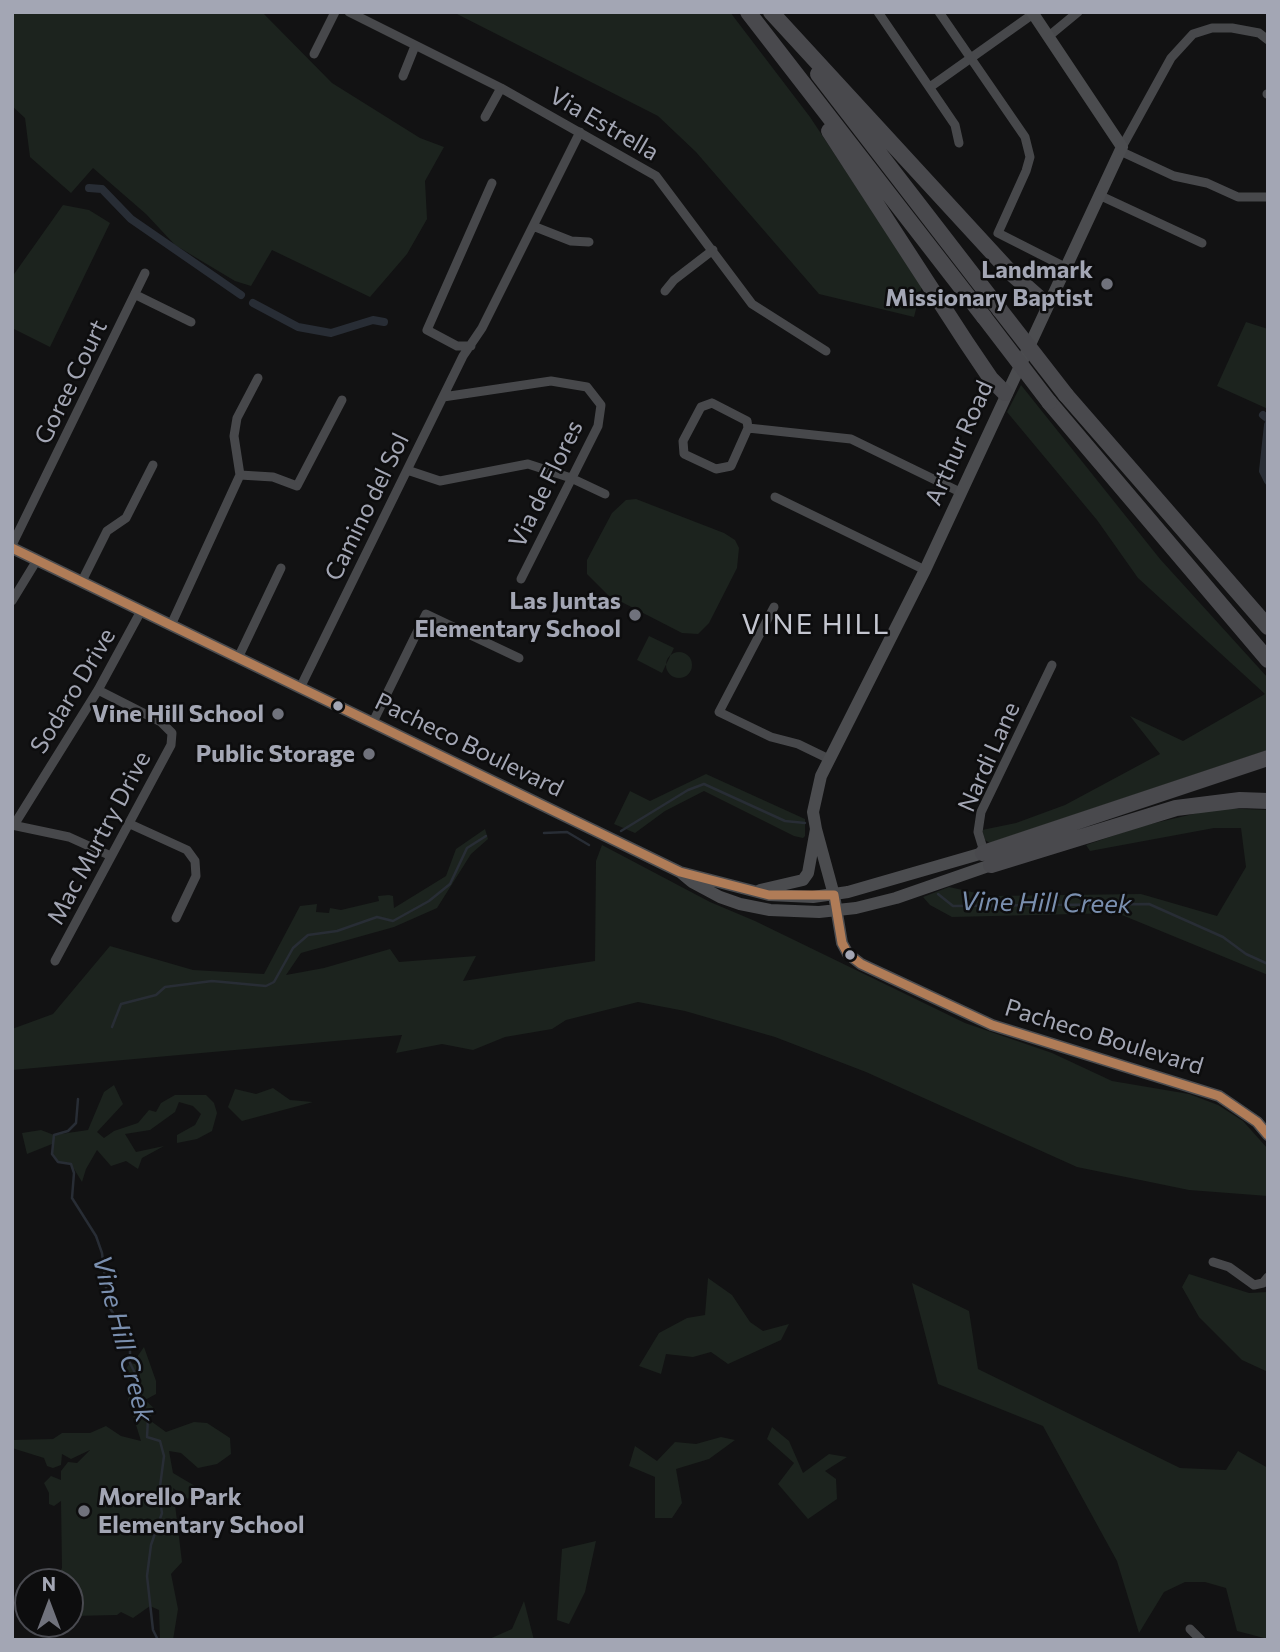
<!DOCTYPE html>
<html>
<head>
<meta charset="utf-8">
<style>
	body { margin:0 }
	#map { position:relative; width:1280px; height:1652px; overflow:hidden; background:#121213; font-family:Commissioner,sans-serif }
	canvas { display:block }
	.frame { position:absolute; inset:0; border:14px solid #a3a6b4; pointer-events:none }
	.north { position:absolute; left:14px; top:1568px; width:70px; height:70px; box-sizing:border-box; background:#0d0d0e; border:2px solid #494a50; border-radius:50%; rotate:0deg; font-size:19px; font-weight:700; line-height:28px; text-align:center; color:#a3a6b4 }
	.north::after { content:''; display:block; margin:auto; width:24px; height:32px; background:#70727c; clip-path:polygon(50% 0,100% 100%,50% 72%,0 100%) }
</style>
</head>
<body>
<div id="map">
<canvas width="1280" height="1652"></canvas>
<div class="frame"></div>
<div class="north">N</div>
</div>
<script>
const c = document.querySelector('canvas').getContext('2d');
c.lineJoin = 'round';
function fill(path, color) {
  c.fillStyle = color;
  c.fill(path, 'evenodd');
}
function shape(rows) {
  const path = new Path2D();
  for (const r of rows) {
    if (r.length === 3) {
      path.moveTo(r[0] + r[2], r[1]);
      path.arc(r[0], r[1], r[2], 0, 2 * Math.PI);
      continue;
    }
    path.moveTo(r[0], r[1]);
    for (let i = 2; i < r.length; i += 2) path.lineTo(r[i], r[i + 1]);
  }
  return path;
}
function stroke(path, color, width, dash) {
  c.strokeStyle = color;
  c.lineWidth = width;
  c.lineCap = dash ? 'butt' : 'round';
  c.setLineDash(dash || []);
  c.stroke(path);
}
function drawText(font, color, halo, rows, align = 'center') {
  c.font = font + ' Commissioner,sans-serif';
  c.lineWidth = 5;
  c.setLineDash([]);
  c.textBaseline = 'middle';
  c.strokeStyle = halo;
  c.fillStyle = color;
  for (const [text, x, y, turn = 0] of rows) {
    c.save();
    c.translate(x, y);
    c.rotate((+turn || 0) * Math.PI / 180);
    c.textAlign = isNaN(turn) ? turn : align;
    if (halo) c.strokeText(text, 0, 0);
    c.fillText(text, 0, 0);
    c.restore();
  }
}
fill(shape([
	[12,12,262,12,332,83,420,138,444,147,425,181,427,219,407,254,370,297,272,250,251,286,235,281,175,245,146,214,93,168,71,193,30,157,25,118,12,106],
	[453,12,730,12,810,117,922,286,914,317,819,294,696,152,658,116],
	[63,205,89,210,110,223,50,347,12,328,12,277],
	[1246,322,1268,329,1268,409,1217,386],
	[1021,385,1160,559,1268,678,1268,750,990,843,985,840,982,830,1016,823,1065,805,1160,754,1130,716,1183,741,1265,694,1138,578,1097,520,1007,412],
	[636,499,724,533,735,540,739,548,737,568,709,623,698,634,682,633,608,595,587,574,587,560,612,513,626,500],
	[649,636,674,648,662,673,637,660],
	[679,665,13],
	[706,774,805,819,805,836,803,838,794,836,704,791,665,811,635,833,614,824,630,791,650,801],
	[1219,808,1268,810,1268,975,1117,913,952,917,930,905,923,897,949,887,990,896,1141,894,1217,916,1246,867,1241,828,1214,828,1090,851,1086,845,1142,826],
	[485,829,488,839,471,854,437,908,394,927,301,953,286,975,324,968,390,949,399,962,476,956,463,981,595,961,596,861,602,845,710,902,755,921,965,1023,1052,1053,1112,1081,1189,1094,1218,1105,1243,1121,1268,1149,1268,1196,1189,1190,1077,1167,866,1072,775,1037,685,1011,638,1002,566,1020,552,1029,505,1037,473,1050,442,1044,396,1053,402,1035,12,1070,12,1029,53,1014,110,946,193,970,264,974,300,906,317,904,316,912,329,913,330,908,341,910,379,901,378,896,389,895,393,896,394,908,446,876,456,849],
	[114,1085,123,1104,97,1132,104,1138,114,1131,138,1123,149,1110,156,1112,161,1103,175,1095,206,1095,214,1103,217,1113,212,1131,197,1139,177,1143,177,1135,195,1125,201,1114,193,1106,179,1102,175,1112,150,1130,125,1134,136,1152,164,1146,142,1158,138,1169,126,1161,111,1166,97,1150,86,1169,82,1182,71,1164,58,1162,52,1154,52,1144,27,1154,22,1133,41,1130,54,1135,88,1130,104,1092],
	[273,1088,290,1100,313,1102,242,1121,228,1107,235,1089,256,1094],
	[1189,1274,1249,1293,1268,1292,1268,1372,1242,1360,1199,1317,1182,1287],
	[708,1278,732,1295,750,1322,763,1331,789,1324,781,1340,728,1364,711,1352,693,1357,666,1354,661,1374,639,1366,659,1333,687,1318,705,1315],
	[912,1283,969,1311,978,1369,1180,1468,1226,1470,1238,1451,1268,1468,1268,1639,1237,1631,1226,1588,1205,1582,1185,1582,1164,1592,1139,1633,1117,1561,1043,1426,938,1384],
	[144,1347,156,1381,156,1394,145,1400,156,1410,148,1419,166,1432,194,1422,207,1423,230,1438,231,1454,217,1464,198,1468,181,1453,169,1451,173,1473,195,1486,188,1499,173,1488,182,1562,171,1574,178,1609,173,1640,160,1640,159,1610,150,1606,133,1618,121,1612,117,1615,73,1616,70,1582,55,1582,62,1568,61,1501,54,1506,49,1504,49,1493,44,1483,51,1476,61,1480,61,1471,68,1462,77,1463,90,1450,71,1459,62,1454,61,1465,53,1468,47,1466,44,1458,12,1448,12,1440,53,1439,62,1433,90,1433,106,1426,121,1436,141,1441,128,1399,138,1381,125,1370,130,1363,140,1365,137,1357],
	[772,1427,789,1441,803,1473,829,1454,847,1457,825,1471,836,1479,837,1499,808,1519,778,1484,794,1463,767,1439],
	[721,1437,735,1440,709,1459,676,1469,682,1503,672,1518,655,1518,655,1477,629,1466,635,1446,657,1461,675,1442,696,1444],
	[596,1541,585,1592,569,1624,557,1620,562,1549],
	[524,1601,534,1640,487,1640,512,1629]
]), '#1c231e');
stroke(shape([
	[621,831,688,790,704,784,785,821,805,823],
	[544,833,567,832,589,845],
	[938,894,953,906,1149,904,1223,937,1246,954,1268,964],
	[112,1027,121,1004,156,995,165,987,212,981,266,986,274,982,293,948,308,935,337,931,377,917,393,921,429,901,450,884,467,848,486,836],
	[78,1099,76,1123,68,1131,54,1135,52,1154,58,1162,71,1164,74,1173,72,1198,96,1236,102,1253,108,1305,118,1321,120,1339,130,1349,130,1363,139,1381,141,1407,148,1419,147,1437,160,1441,164,1456,159,1494,162,1513,151,1545,147,1576,153,1630,158,1640]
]), '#282d35', 2.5);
stroke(shape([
	[89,188,102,189,131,219,241,295],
	[253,303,298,327,331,333,373,320,384,322],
	[1263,415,1268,419],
	[1268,425,1263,471,1268,481]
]), '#282d35', 8);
stroke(shape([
	[349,12,501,88,656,176,752,304,826,351],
	[878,12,955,125,959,143],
	[939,12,1025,137,1030,157,1026,171,998,233,1065,267],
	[1049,36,1078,12],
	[314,54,335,12],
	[403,76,415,46],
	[930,87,1033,14],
	[1267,94,1268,94],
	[485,117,501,88],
	[1122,147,1171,58,1193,34,1212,28,1232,28,1259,33,1268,40],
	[1120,151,1174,176,1207,183,1238,197,1268,197],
	[1101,196,1202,243],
	[533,226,571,241,589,242],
	[665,291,674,280,713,250],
	[136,295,191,322],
	[471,346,457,346,427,330,492,183],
	[443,397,551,381,587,387,601,405,598,426,521,579],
	[712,403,747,421,748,428,731,466,716,469,684,454,683,441,701,407,712,403],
	[748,428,851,439,960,492],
	[407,470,440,481,528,464,571,478,605,494],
	[240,475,273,477,297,486,342,400],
	[775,497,925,570],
	[12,545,145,273],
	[82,581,107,531,126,518,153,465],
	[12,601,37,560],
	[774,607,719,712,771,737,798,744,829,759],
	[171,625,240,475,234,436,237,418,258,378],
	[238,658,281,568],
	[300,688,463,356,482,328,580,132],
	[373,722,426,614,519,658],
	[130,824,187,850,195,861,196,876,176,918],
	[12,825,69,837,111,856],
	[14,825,98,690,141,611],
	[985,855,978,832,981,812,1052,665],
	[55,961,171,745,172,733,161,722,98,690],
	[1213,1262,1229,1267,1254,1285,1263,1283,1268,1277],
	[1190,1629,1201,1640]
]), '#47484b', 9);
stroke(shape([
	[1032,12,1122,147,925,570,821,776,813,812,816,829,834,895,842,943,848,954,861,964,992,1025,1219,1096,1257,1122,1268,1135],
	[12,548,680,872,769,895,813,897,848,892,983,853],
	[680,872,692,882,720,897,740,904,770,910,819,912,856,908,896,898,991,865],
	[760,890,803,880,808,873,816,829]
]), '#4b4c4f', 12);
stroke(shape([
	[748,12,984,317],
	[771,12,1011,273,1046,304],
	[818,74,1000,310],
	[829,131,966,342,991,379,1005,393],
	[1066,395,1268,627],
	[1049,402,1268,660],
	[983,853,1268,758],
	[991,865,1176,808,1240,800,1268,801]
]), '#49494d', 16);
stroke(shape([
	[1000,310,1066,395],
	[984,317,1049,402]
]), '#49494d', 16);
stroke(shape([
	[12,548,680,872,769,895,834,895,842,943,848,954,861,964,992,1025,1219,1096,1257,1122,1268,1135]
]), '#b07c57', 9);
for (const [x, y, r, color] of [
	[1107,284,7,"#70727c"],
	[635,615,7,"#70727c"],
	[338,706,6,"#a3a6b4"],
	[278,714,7,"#70727c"],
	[369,754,7,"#70727c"],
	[850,955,6,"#a3a6b4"],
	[84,1511,7,"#70727c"]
]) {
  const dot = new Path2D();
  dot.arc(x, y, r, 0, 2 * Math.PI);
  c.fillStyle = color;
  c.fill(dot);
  stroke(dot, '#0d0d0e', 2.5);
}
drawText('24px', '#a3a6b4', '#0d0d0e', [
	["Via Estrella",604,124,30],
	["Goree Court",71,382,-64],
	["Arthur Road",959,443,-66],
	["Via de Flores",546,484,-64],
	["Camino del Sol",367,507,-64],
	["Sodaro Drive",73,691,-59],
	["Pacheco Boulevard",469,745,26],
	["Nardi Lane",989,757,-66],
	["Mac Murtry Drive",99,838,-62],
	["Pacheco Boulevard",1104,1037,17]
]);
drawText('bold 24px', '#a3a6b4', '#0d0d0e', [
	["Landmark",1093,270],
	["Missionary Baptist",1093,298],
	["Las Juntas",621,601],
	["Elementary School",621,629],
	["Vine Hill School",264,714],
	["Public Storage",355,754],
	["Morello Park",98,1497,"left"],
	["Elementary School",98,1525,"left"]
], 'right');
drawText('italic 26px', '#7a8faf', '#0d0d0e', [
	["Vine Hill Creek",1046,903,1],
	["Vine Hill Creek",123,1339,75]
]);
c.letterSpacing = '2px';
drawText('28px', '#c4c6d0', '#0d0d0e', [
	["VINE HILL",816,625]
]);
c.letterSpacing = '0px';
</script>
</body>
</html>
